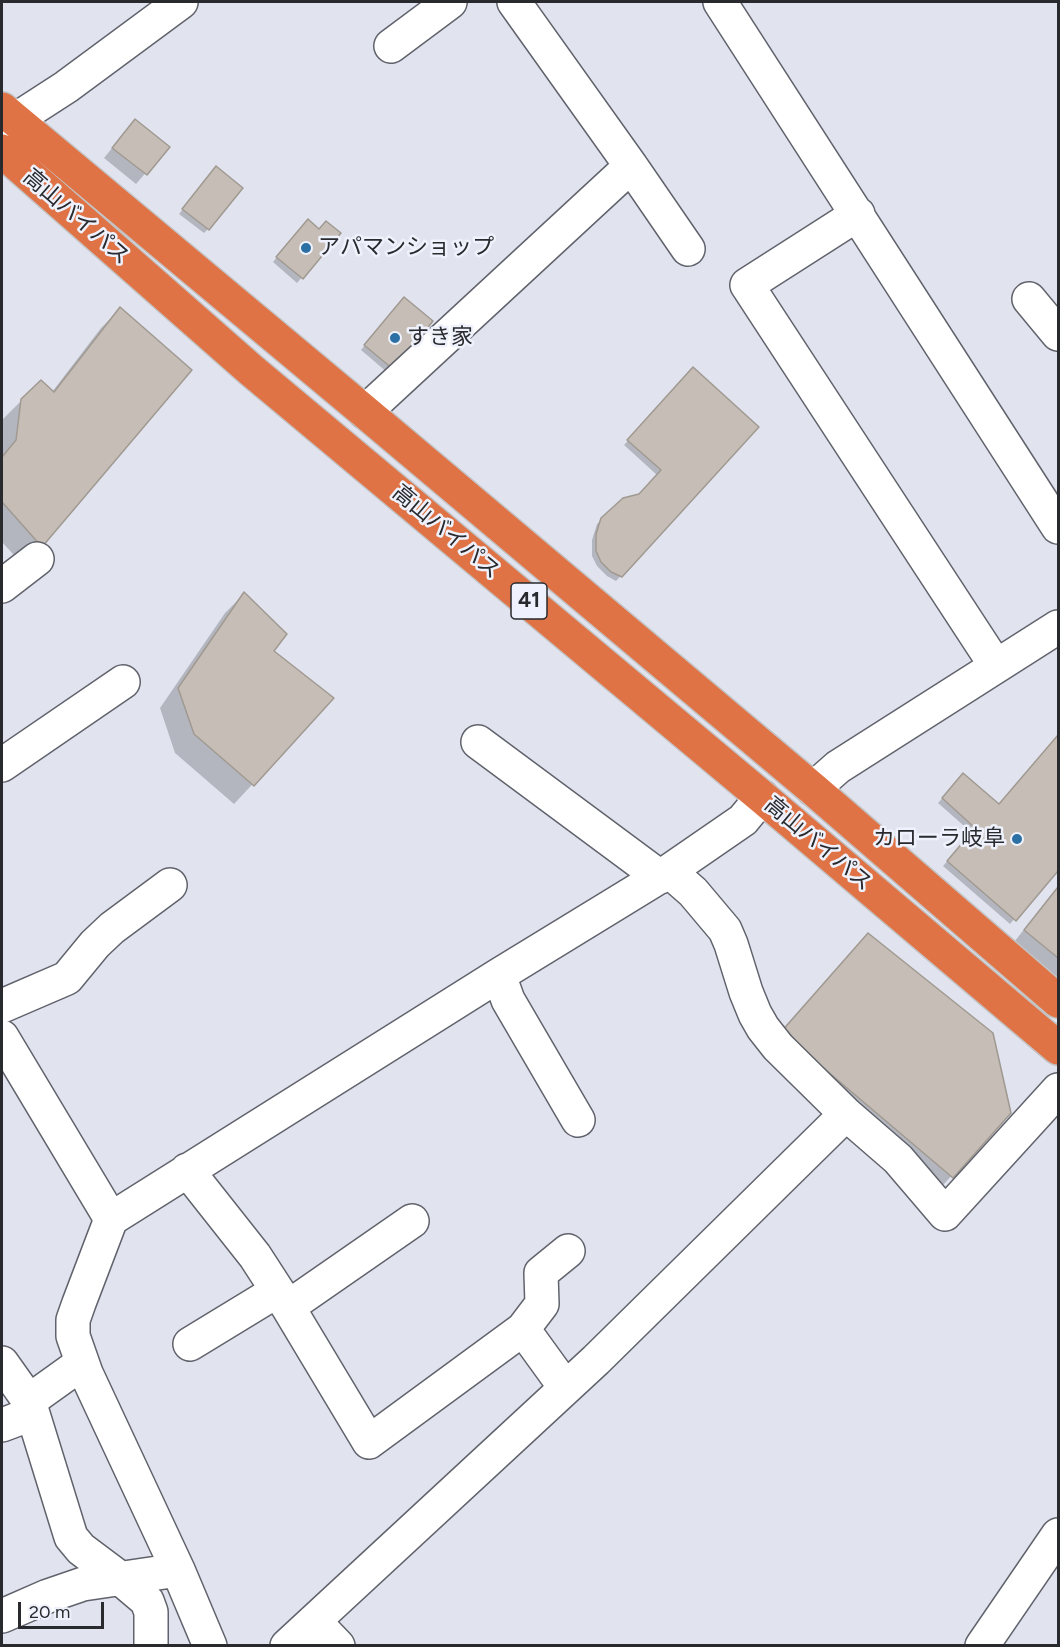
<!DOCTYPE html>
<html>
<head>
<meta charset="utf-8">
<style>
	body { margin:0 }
	#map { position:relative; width:1060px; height:1647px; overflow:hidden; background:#e1e4ef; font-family:Figtree,sans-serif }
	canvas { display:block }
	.frame { position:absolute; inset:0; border:3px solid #292a2e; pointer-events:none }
	.scale { position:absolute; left:18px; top:1602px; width:86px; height:27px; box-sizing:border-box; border:3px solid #292a2e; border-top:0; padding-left:8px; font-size:18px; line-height:21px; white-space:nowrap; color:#292a2e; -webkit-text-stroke:4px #eff2fc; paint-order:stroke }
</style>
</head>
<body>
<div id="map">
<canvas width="1060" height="1647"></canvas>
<div class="frame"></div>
<div class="scale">20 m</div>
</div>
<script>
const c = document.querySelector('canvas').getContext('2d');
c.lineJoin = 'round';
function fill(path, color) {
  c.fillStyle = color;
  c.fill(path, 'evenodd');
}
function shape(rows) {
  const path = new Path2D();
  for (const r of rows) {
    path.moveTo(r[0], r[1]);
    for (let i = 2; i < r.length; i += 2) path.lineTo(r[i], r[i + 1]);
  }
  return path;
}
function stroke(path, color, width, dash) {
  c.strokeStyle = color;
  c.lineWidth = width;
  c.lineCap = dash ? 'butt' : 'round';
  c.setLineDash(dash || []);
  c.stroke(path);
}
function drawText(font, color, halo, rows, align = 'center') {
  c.font = font + ' Figtree,"Noto Sans JP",sans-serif';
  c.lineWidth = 5;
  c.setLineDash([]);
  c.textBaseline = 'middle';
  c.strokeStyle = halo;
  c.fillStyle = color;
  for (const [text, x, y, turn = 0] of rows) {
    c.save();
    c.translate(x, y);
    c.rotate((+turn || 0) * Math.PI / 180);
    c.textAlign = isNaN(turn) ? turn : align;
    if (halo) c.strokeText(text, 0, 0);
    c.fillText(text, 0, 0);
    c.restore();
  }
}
fill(shape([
	[126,131,168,147,136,184,104,158],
	[212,172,208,229,204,233,179,214],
	[303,225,319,231,339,234,297,283,273,262],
	[399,304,431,322,388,373,361,350],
	[120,309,190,370,23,565,2,542,3,419,22,400,52,392,101,328],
	[693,369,757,428,616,581,607,576,597,566,592,556,592,540,597,524,624,499,639,495,657,475,624,445],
	[244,594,272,651,332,699,234,804,175,753,160,708,225,613],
	[1058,737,1058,869,1010,924,943,866,972,833,938,803,959,780,998,806],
	[1058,886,1058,975,1054,980,1011,946],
	[868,935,1010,1112,933,1196,763,1051,850,953]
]), '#0003');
const building = shape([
	[135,119,170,147,147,175,112,148,135,119],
	[216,166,243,188,209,230,182,209,216,166],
	[308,219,319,229,326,221,341,233,303,279,276,257,308,219],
	[404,297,433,321,394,370,364,345,404,297],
	[120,307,192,370,42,547,2,502,2,457,16,440,21,399,41,380,54,392,120,307],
	[693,367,759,427,622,577,611,572,601,562,596,551,596,534,601,518,623,498,639,494,661,470,627,440,693,367],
	[244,592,287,634,274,651,334,698,254,786,194,734,178,688,244,592],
	[1058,735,1058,871,1016,921,947,861,975,828,942,798,963,773,999,804,1058,735],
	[1058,887,1058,958,1024,930,1058,887],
	[868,933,993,1033,1011,1113,953,1178,781,1032,868,933]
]);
fill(building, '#c6beb6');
stroke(building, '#a09991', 1.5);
const minor = shape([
	[514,2,631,166,688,249],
	[720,2,1058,527],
	[391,46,450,2],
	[2,127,15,120,66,87,181,2],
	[858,214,747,285,996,666],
	[1029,299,1058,334],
	[365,412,631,166],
	[2,586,37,559],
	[478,742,660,877],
	[2,765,123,682],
	[813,789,838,767,1058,627],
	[669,871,693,892,725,930,731,944,746,992,755,1014,763,1028,778,1047,846,1114],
	[499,975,508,1000,578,1120],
	[2,1006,67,978,95,944,112,928,170,885],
	[2,1037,111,1219],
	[187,1170,255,1256,288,1307,369,1442,523,1329,565,1387],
	[288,1307,412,1221],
	[523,1329,542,1304,541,1273,568,1251],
	[190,1344,277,1291],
	[2,1363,29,1401,71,1537,81,1549,121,1579,147,1601,151,1612,151,1646],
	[29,1401,82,1363],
	[2,1425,18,1419,32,1409],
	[2,1616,48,1596,83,1584,178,1570],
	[314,1621,338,1646],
	[210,1646,178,1570,86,1373,73,1336,73,1320,79,1303,111,1219,499,975,669,871,743,820,762,797],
	[287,1646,596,1360,846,1114,898,1159,945,1214,1058,1090],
	[982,1646,1058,1535]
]);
const highway = shape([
	[2,109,365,412,813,789,1058,1001],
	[2,151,251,370,762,797,1058,1048]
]);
stroke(minor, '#61636c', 36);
stroke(highway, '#c3c3c4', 36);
stroke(minor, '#fff', 33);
stroke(highway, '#e07345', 33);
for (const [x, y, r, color] of [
	[306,248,6,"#2b6fa4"],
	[395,338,6,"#2b6fa4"],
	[1017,839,6,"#2b6fa4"]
]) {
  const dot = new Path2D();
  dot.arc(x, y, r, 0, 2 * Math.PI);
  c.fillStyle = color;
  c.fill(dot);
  stroke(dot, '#eff2fc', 2);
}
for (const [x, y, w] of [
	[529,601,36]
]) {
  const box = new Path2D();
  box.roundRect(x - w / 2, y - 18, w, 36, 4.5);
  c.fillStyle = '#eff2fc';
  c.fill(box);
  stroke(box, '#292a2e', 1.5);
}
drawText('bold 21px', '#292a2e', null, [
	["41",529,601]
]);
drawText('22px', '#292a2e', '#eff2fc', [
	["高山バイパス",76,217,41],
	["高山バイパス",446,532,40],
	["高山バイパス",818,844,40]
]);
drawText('22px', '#292a2e', '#eff2fc', [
	["アパマンショップ",318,248],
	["すき家",407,338],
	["カローラ岐阜",1005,839,"right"]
], 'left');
</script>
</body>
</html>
